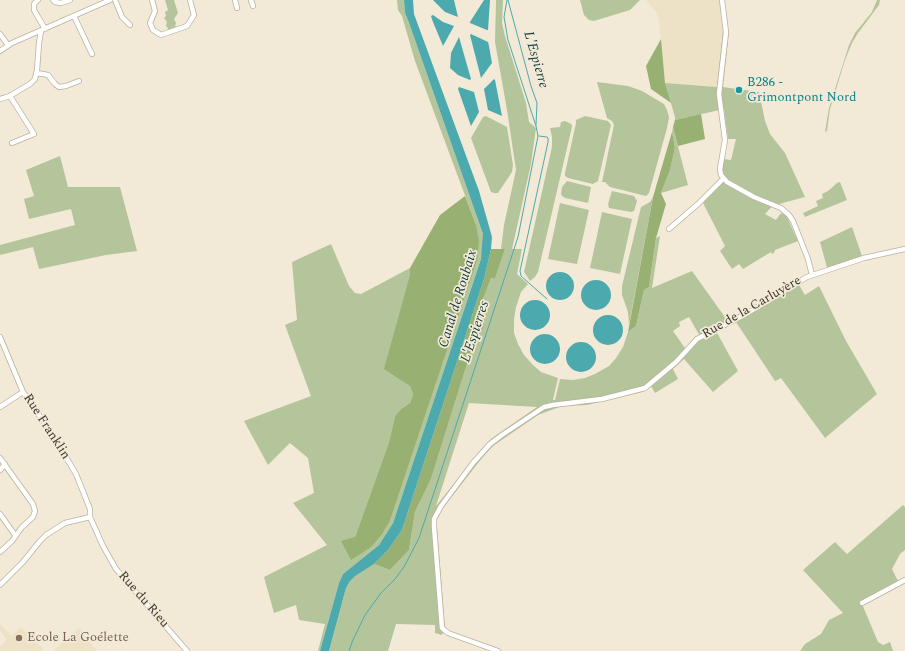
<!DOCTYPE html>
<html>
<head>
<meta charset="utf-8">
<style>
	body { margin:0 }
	canvas { display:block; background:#f2ead6 }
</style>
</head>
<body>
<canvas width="905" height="651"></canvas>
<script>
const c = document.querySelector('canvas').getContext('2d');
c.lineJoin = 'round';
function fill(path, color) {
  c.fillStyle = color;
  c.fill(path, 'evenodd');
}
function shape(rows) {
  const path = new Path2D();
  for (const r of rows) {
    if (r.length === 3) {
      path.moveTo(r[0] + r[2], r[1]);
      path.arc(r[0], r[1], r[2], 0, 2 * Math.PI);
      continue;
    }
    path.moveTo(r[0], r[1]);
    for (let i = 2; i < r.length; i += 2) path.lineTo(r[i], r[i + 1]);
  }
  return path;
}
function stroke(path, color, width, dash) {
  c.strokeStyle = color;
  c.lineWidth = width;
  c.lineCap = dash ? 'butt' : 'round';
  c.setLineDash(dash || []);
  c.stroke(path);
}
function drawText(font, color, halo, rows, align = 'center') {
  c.font = font + ' Spectral,serif';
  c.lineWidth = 3.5;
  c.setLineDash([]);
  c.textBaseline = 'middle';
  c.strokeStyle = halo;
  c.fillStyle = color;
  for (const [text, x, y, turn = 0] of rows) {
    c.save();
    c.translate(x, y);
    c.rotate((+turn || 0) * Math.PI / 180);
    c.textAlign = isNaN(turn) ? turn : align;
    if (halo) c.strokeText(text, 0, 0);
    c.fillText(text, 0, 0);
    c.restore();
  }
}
fill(shape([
	[646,0,719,0,723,22,723,36,717,87,665,83,659,20,656,12],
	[0,624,12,636,21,627,45,651,0,651,0,646,7,640,0,630],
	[79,628,97,651,53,651]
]), '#ede2c6');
fill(shape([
	[165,0,174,0,178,13,174,19,176,23,175,26,177,27,167,31,168,28,166,26,167,22,164,18,166,16,165,12,168,10],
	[397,0,404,0,405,13,408,20,483,234,483,247,481,259,393,523,379,545,343,574,339,583,320,651,318,651,325,624,299,620,296,605,274,613,264,577,327,545,293,503,314,493,308,458,290,443,268,465,244,421,311,396,285,325,297,320,292,262,331,244,349,286,355,293,361,294,410,268,410,386,413,394,410,403,401,409,395,416,389,442,355,537,383,533,390,521,477,261,476,225,415,61,402,16,398,10],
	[496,0,503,0,502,23,505,36,526,103,529,122,536,128,531,164,512,249,522,249,517,274,528,284,521,292,516,307,514,319,514,333,518,344,524,355,533,365,541,372,558,378,553,400,555,400,560,379,573,380,585,378,595,374,609,366,616,358,623,347,628,332,636,326,644,290,649,287,656,238,660,236,652,288,692,271,727,320,756,305,759,308,799,285,805,295,819,286,846,341,877,394,825,438,781,378,775,381,736,322,716,331,738,371,713,392,684,359,673,369,678,379,655,393,651,386,642,392,625,396,587,405,562,406,538,415,493,446,482,458,439,513,437,519,437,527,445,628,442,635,435,633,435,625,396,624,388,651,329,651,346,588,350,581,354,576,374,564,390,570,409,550,415,512,431,479,472,348,483,328,482,302,491,278,495,279,505,249,501,249,504,225,516,170,507,110,495,42],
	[689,317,701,338,687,351,673,331,680,326,679,322],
	[469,403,537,407,491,439,481,450,436,506],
	[580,0,640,0,630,10,594,21,589,20,584,15],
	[877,0,880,0,879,5,858,33,852,43,845,60,830,109,827,131,825,132,829,108,849,45,855,33,872,12],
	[723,31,729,31,723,87,759,92,765,121,770,134,785,153,805,197,779,204,775,203,765,214,776,220,781,213,786,215,798,241,775,250,774,253,772,254,771,252,743,269,739,264,732,269,720,251,725,246,703,203,725,178,723,176,722,169,724,159,731,160,736,139,728,139,724,109,675,120,675,117,665,83,717,87],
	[597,82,628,86,642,91,664,104,667,110,669,117,667,128,649,193,646,196,610,187,605,182,602,182,614,125,612,121,607,118],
	[486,116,507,127,513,165,512,172,498,193,494,193,491,192,471,138,483,117],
	[585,116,608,121,611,125,598,181,593,184,568,178,565,176,565,173,576,123,576,120],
	[565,121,571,124,572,126,571,131,538,272,535,277,530,281,524,272,552,147,552,137,550,128,560,127,561,122],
	[673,127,688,185,661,193,670,170,675,148,672,132],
	[60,156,68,187,120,187,137,251,106,255,39,269,33,247,0,255,0,245,75,225,71,209,29,219,24,199,34,196,26,170],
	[567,181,591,187,588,203,565,198,562,196,561,194,562,187],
	[840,182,847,200,805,217,803,213,818,206,816,201,823,198,822,194,828,191,837,183],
	[612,191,634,196,637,201,634,211,631,212,609,208,608,204],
	[653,197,629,325,628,312,622,295,622,286,641,207,650,202],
	[560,203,589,210,577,264,548,259],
	[602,212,632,219,620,274,590,268],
	[852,227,863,259,828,271,820,242],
	[903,505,905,507,905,550,900,554,892,569,899,583,862,604,878,642,883,645,890,642,893,651,800,651,805,644,821,634,829,620,843,613,803,570,835,542,847,554]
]), '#b4c59b');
fill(shape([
	[661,39,665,83,671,103,651,89,646,66],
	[701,114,705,139,678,146,673,127,675,120],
	[672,132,675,148,670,170,661,193,666,204,656,238,649,287,644,290,636,326,628,332,653,197],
	[465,196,476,225,479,241,477,261,390,521,383,533,371,547,351,560,341,541,355,537,389,442,395,416,401,409,410,403,413,394,410,386,384,369,410,275,410,268,440,215],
	[491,249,505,249,495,279,491,278,482,302,487,306,483,328,472,348,431,479,415,512,409,550,390,570,374,564,388,550,402,530,484,279]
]), '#99b073');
fill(shape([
	[404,0,413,0,414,14,479,191,492,237,491,249,484,279,402,530,388,550,374,564,355,576,350,581,346,588,329,651,320,651,339,583,343,574,379,545,393,523,481,259,483,234,408,20,405,13],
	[433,0,454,0,458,17,445,12],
	[484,0,490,0,488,30,487,30,470,23,470,22],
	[433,15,443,22,454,26,443,46,433,22,431,16],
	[471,34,488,42,489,46,492,63,481,78,470,35],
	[459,37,471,79,470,80,458,75,450,68,451,53],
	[494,79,495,80,502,116,488,110,484,89],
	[459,87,474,92,479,112,471,126,458,89],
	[560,286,14],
	[596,295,15],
	[535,315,15],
	[608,330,15],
	[545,349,15],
	[581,357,15]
]), '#4ca9ad');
stroke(shape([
	[508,0,531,86,537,103,536,125],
	[539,136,547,137,548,138,548,142,520,271,521,276,547,299],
	[349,651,352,642,365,615,381,593,395,579,404,567,419,538,518,237,538,136,536,126,508,40,504,17,507,0]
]), '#4ca9ad', 1);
const minor = shape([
	[38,0,34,4,34,10,45,29],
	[53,0,55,2,61,3,70,0],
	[115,0,122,17,130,25],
	[152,0,155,11,150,23,153,30,161,35,187,26,194,15,190,0],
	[235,0,237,8],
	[251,0,253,6],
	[722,0,726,32,719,94,725,140,720,169,721,175,727,182,754,197,781,208,789,215,793,221,808,259,812,275],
	[74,16,92,54],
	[0,34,8,45],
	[0,51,12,43,110,0],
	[37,73,48,75,55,84,59,87,66,86,79,81],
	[10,96,34,134,12,143],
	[0,99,10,96,18,91,30,84,35,79,37,70,39,43,41,31],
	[669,229,698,204,723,179],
	[0,337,23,392,54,437,76,474,90,509,90,517,103,546,116,569,187,651],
	[0,407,23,392],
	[0,458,33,504,35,511,33,517,22,527,12,541,0,552],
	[0,470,5,464],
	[0,514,15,535],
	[0,585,23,562,40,541,46,535,65,523,90,517],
	[862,603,905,580],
	[498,651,448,633,442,628,434,527,434,519,441,506,473,463,490,444,502,435,544,407,553,405,602,399,645,388,676,362,697,339,744,315,807,277,864,258,905,249]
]);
stroke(minor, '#b9b19e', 6);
stroke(minor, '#fff', 4.5);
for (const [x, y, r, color] of [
	[739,90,4,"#0f9aa8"],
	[19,638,4,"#8d6e63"]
]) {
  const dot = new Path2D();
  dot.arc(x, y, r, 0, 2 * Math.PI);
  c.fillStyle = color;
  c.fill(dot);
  stroke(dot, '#f2ead6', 1.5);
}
drawText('13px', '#0d838f', '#f2ead6', [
	["B286 -",747,83],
	["Grimontpont Nord",747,98]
], 'left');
drawText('13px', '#3d3931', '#f2ead6', [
	["Rue de la Carluyère",752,308,-30],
	["Rue Franklin",46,427,57],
	["Rue du Rieu",143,600,49]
]);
drawText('13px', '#785e54', '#f2ead6', [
	["Ecole La Goélette",27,638]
], 'left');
drawText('italic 14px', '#154042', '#f2ead6', [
	["L'Espierre",535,60,74],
	["Canal de Roubaix",459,299,-73],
	["L'Espierres",476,332,-72]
]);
</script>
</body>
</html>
